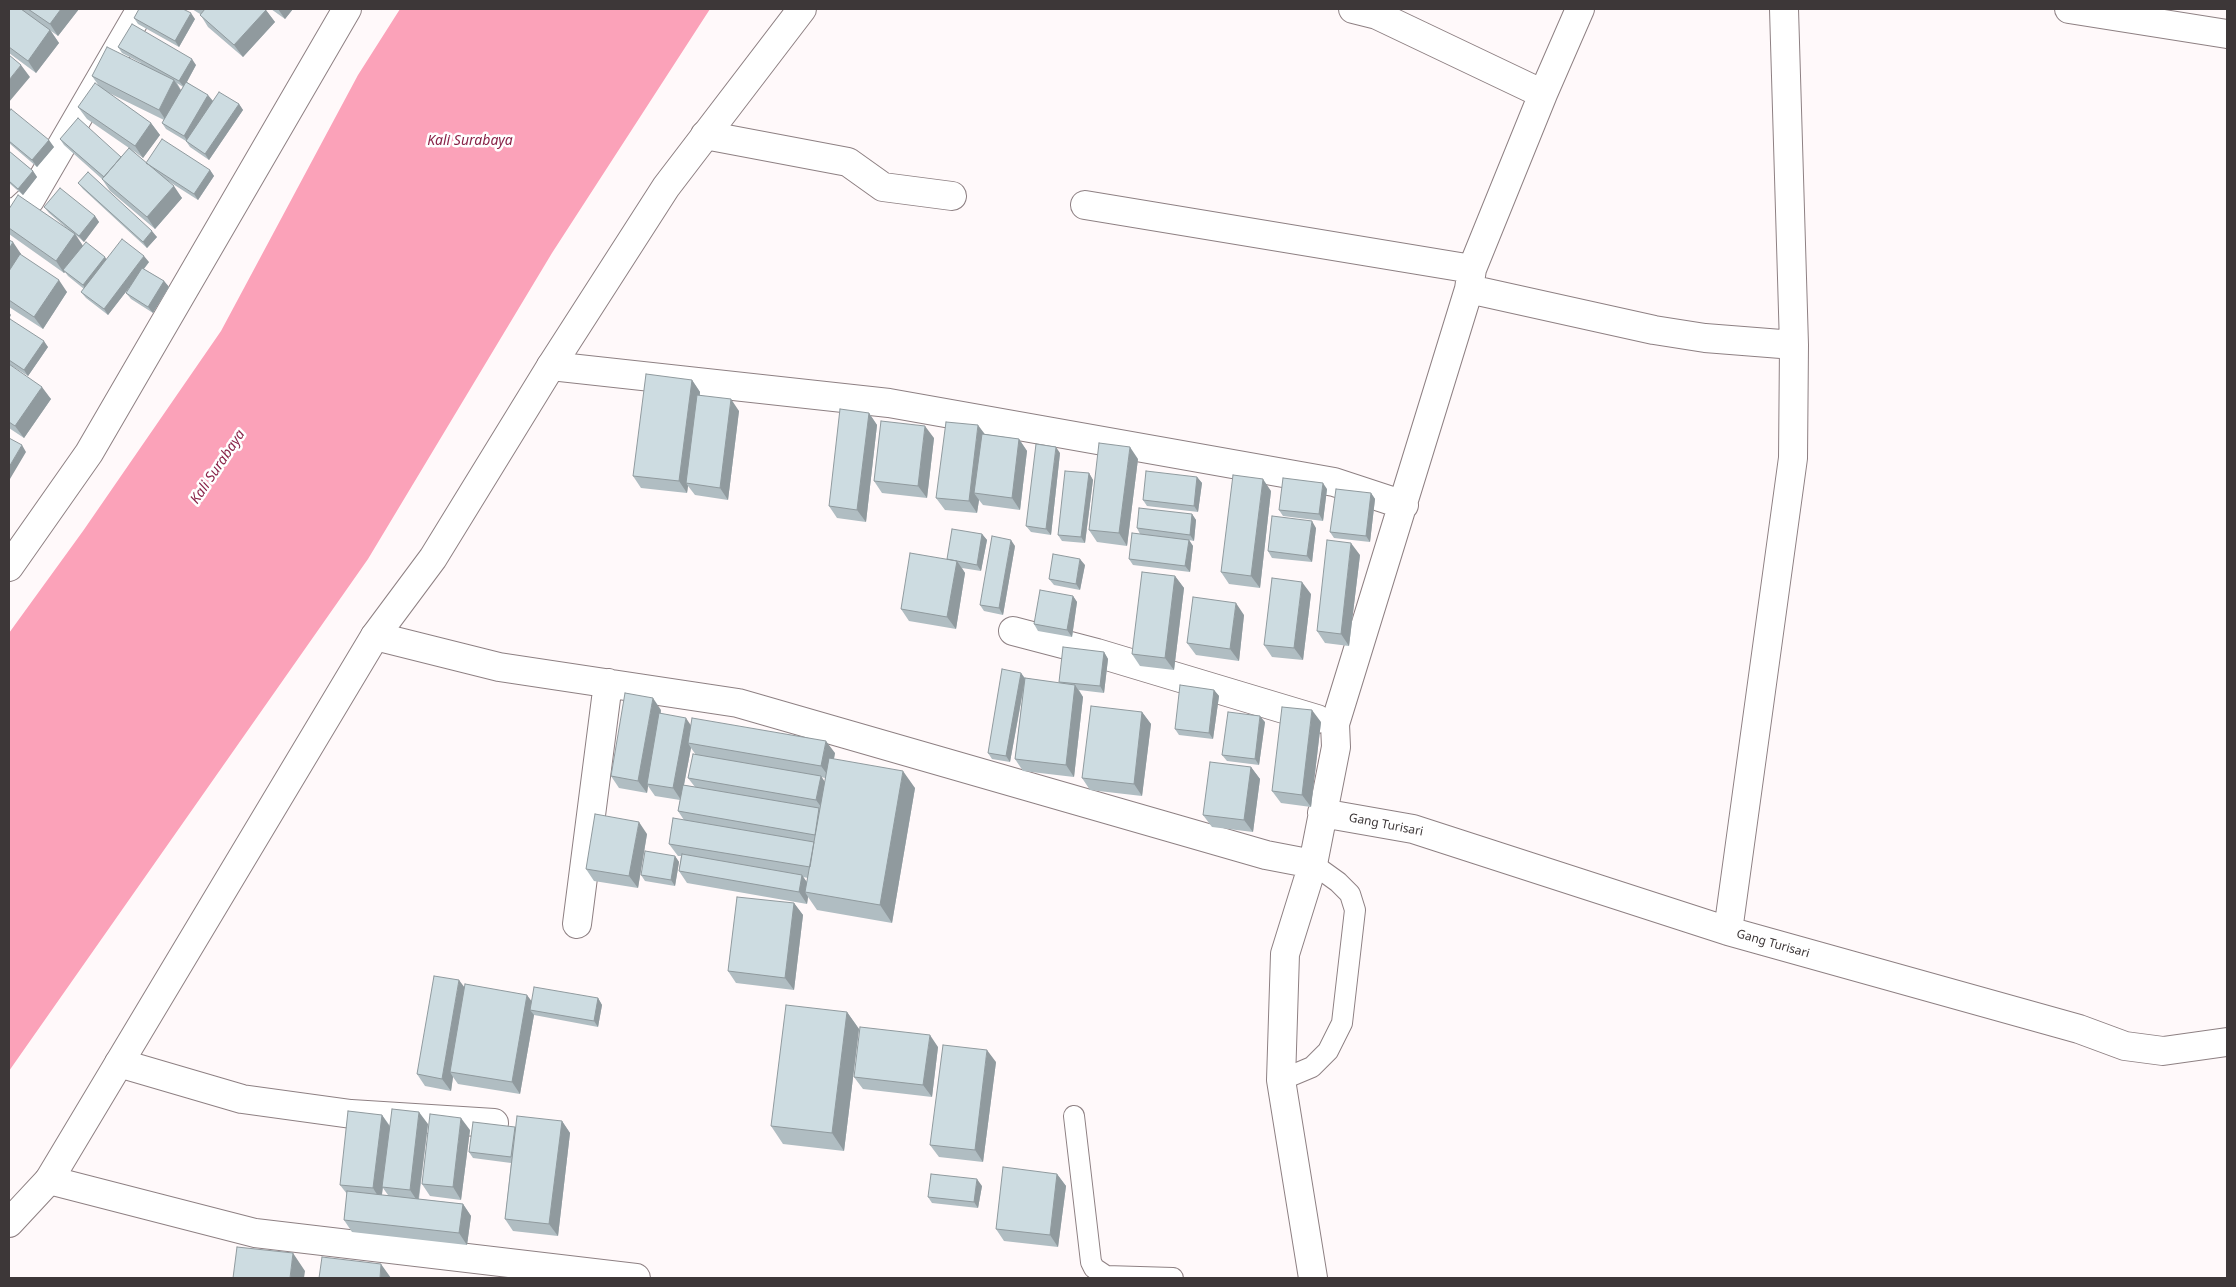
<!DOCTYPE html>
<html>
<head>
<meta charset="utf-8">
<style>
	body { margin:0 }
	#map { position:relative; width:2236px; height:1287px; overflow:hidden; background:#fff9fa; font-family:"Noto Sans",sans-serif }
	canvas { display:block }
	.frame { position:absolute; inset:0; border:10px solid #3d3738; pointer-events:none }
</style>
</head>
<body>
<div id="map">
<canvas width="2236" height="1287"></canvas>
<div class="frame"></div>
</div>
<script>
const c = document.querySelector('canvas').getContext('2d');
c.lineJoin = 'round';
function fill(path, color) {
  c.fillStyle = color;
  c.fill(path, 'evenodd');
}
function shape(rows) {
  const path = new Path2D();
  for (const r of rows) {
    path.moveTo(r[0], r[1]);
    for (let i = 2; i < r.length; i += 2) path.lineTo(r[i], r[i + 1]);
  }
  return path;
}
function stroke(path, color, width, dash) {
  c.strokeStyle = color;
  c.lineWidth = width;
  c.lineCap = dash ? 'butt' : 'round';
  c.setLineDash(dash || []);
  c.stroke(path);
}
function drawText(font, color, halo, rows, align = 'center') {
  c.font = font + ' "Noto Sans",sans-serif';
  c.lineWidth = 5;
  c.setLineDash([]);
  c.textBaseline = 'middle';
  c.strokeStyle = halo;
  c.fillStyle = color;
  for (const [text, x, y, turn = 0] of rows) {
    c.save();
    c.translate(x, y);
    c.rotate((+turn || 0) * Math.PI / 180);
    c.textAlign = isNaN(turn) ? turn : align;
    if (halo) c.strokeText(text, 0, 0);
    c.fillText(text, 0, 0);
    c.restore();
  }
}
fill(shape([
	[400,9,710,9,552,253,368,559,9,1071,9,633,83,531,221,331,358,75]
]), '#fba2b9');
const lane = shape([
	[1281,1080,1312,1067,1328,1051,1342,1023,1355,910,1350,894,1338,882,1313,864],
	[1074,1116,1091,1262,1094,1268,1106,1276,1173,1278]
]);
const street = shape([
	[1353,9,1377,15,1543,94],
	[2069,9,2227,34],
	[705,135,848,162,883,187,952,196],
	[1085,205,1472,269],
	[9,213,18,211,30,200,141,9],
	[1469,289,1654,330,1705,338,1794,345],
	[551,366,889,403,1334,482,1404,505],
	[9,567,89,453,347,9],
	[1013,631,1097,653,1317,719],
	[375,636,499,667,738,703,1266,855,1313,864],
	[1322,813,1413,829,1728,931,2079,1029,2125,1046,2163,1051,2227,1042],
	[577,924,608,683],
	[1728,931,1793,458,1794,345,1784,9],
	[119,1063,242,1099,351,1114,494,1123],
	[49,1180,255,1233,636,1278],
	[1313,1278,1281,1080,1285,954,1313,864,1336,747,1335,724,1469,289,1472,269,1543,94,1580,9]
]);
const secondary = shape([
	[9,1223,49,1180,375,636,433,558,551,366,666,187,802,9]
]);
stroke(lane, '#8e8083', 22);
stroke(street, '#8e8083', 30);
stroke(secondary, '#8e8083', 30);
stroke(lane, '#fff', 20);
stroke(street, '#fff', 28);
stroke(secondary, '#fff', 28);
fill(shape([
	[9,9,79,9,58,36,51,31,59,43,36,73,9,53],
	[192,9,265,9,275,22,243,57,208,27,200,14],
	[271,9,293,9,285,19],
	[134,18,195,19,179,47,138,24],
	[118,47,196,65,187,82,213,101,239,104,243,110,209,160,190,147,186,141,166,129,162,123,164,120,105,91,151,123,160,135,143,158,131,149,146,163,210,170,214,176,198,200,165,179,182,198,155,229,110,191,102,179,64,145,60,139,121,157,129,148,87,119,78,107,99,86,92,76,141,63,122,53],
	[177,83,183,87,181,90],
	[9,112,54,147,37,167,9,143],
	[9,151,33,171,37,177,23,195,9,183],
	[78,183,157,237,147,248,83,189],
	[44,207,95,216,99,222,84,242,76,235,83,246,106,259,149,262,144,269,164,281,169,287,153,313,131,299,126,293,132,284,108,315,86,298,81,292,84,289,68,276,65,272,64,273,9,234,9,209,70,231,49,213],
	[9,240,21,254,21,255,67,292,43,329,9,307],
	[9,321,48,347,28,376,9,364],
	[9,364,51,399,24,438,9,428],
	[692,380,700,392,700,395,739,411,728,500,695,495,688,486,687,493,641,488,633,476],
	[869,413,877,425,866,522,837,518,829,506],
	[985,434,1019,439,1027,451,1020,510,983,505,979,500,977,513,945,510,936,498],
	[934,438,927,498,882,493,874,481],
	[1060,453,1051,535,1031,532,1026,526],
	[1138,459,1127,546,1097,542,1089,530],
	[1089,473,1093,480,1085,543,1062,541,1058,535],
	[1197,477,1202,483,1198,512,1147,506,1143,500],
	[1327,489,1323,521,1283,516,1279,510],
	[1271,491,1260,588,1229,584,1221,572],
	[1371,493,1375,499,1370,542,1334,538,1330,532],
	[1192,514,1196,520,1194,541,1189,540,1193,546,1190,572,1133,565,1129,559,1140,534,1137,528],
	[1316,528,1312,562,1272,558,1268,551],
	[982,534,987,540,981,571,962,568,965,573,956,629,909,621,901,609,947,559],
	[1015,546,1003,615,984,611,980,605],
	[1360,555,1349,646,1325,643,1317,631],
	[1085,565,1080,590,1054,585,1049,579],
	[1175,576,1184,588,1174,670,1140,666,1132,654],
	[1311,594,1303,660,1272,657,1264,645],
	[1073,596,1077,602,1072,637,1038,631,1034,624],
	[1244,615,1239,661,1196,655,1187,643],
	[1104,652,1108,659,1104,693,1079,690,1083,697,1074,777,1023,771,1015,759,1023,692,1010,762,992,759,988,753,1021,673,1025,678,1059,683],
	[1214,690,1219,696,1213,739,1179,735,1175,729],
	[661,710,661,714,691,725,835,753,834,759,915,788,892,923,817,910,808,897,807,904,687,883,679,871,681,856,678,856,669,844,684,820,678,811,680,800,655,796,648,786,647,793,619,788,611,776],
	[691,748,696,755,688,778,695,787,684,785],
	[821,777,825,778,825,782],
	[803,877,808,878,807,882],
	[1142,712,1151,724,1142,796,1090,790,1082,778],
	[1265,722,1259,765,1227,761,1222,755],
	[1321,722,1311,807,1281,803,1272,791],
	[1251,767,1260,779,1253,832,1212,827,1203,815],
	[647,834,638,888,594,881,586,869],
	[675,856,679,862,675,886,645,881,641,875],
	[794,903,803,915,794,990,736,983,728,971],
	[465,987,532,1001,598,998,602,1005,598,1027,534,1015,520,1094,458,1084,453,1077,451,1091,425,1086,417,1074],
	[847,1012,859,1029,844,1151,783,1144,771,1126],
	[938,1047,932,1097,863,1089,854,1077],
	[996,1062,983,1162,939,1157,930,1145],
	[382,1115,390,1126,428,1124,419,1199,463,1204,471,1216,467,1245,352,1232,344,1220,347,1194,340,1185],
	[383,1188,388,1195,382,1195],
	[562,1121,570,1133,558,1236,513,1231,505,1219,511,1163,473,1158,469,1152,515,1127],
	[470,1130,461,1200,430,1196,422,1184],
	[1057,1174,1066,1186,1058,1247,1004,1241,996,1229],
	[982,1186,978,1208,932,1203,928,1197]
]), '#b0bdc2');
fill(shape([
	[61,9,79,9,58,36,50,24],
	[278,9,293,9,285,19],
	[266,10,275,22,243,57,234,45],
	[191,13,195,19,179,47,175,41],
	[50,30,59,43,36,73,28,61],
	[192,59,196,65,184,87,179,81],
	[21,65,30,77,9,102,9,80],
	[174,80,182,92,167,122,159,110],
	[208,95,213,101,188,142,184,136],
	[239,104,243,110,209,160,205,154],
	[151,123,160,135,143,158,135,146],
	[49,140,54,147,37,167,32,160],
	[210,170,214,176,198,200,194,194],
	[33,171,37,177,23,195,18,189],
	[174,186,182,198,155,229,147,217],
	[95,216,99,222,84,242,79,236],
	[152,231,157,237,147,248,143,242],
	[75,234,83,246,63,270,65,272,64,273,56,261],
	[13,242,21,254,9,276,9,249],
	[144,256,149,262,108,315,104,309],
	[105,257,109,263,87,291,83,285],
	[59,280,67,292,43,329,34,317],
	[164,281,169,287,153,313,148,307],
	[9,312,11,315,9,319],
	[44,341,48,347,28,376,24,370],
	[692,380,700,392,688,484,686,483,688,486,687,493,679,481],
	[42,387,51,399,24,438,15,426],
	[731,399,739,411,728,500,720,488],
	[869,413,877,425,866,522,857,510],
	[978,425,987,437,974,493,979,500,977,513,969,501],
	[925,426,934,438,927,498,918,486],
	[1019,439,1027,451,1020,510,1012,498],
	[22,445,26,452,10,479,9,478,9,467],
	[1056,447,1060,453,1051,535,1046,529],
	[1130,447,1138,459,1127,546,1119,533],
	[1089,473,1093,480,1085,543,1081,537],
	[1197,477,1202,483,1198,512,1194,506],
	[1263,479,1271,491,1260,588,1251,576],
	[1323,483,1327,489,1323,521,1319,514],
	[1371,493,1375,499,1370,542,1366,536],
	[1192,514,1196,520,1194,541,1190,535],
	[1312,521,1316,528,1312,562,1307,556],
	[982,534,987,540,981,571,977,565],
	[1011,540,1015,546,1003,615,999,608],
	[1189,540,1193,546,1190,572,1185,566],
	[1351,543,1360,555,1349,646,1341,634],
	[1080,559,1085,565,1080,590,1076,584],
	[957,561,965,573,956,629,947,617],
	[1175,576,1184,588,1174,670,1165,658],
	[1302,582,1311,594,1303,660,1294,648],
	[1073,596,1077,602,1072,637,1067,630],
	[1236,603,1244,615,1239,661,1230,649],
	[1104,652,1108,659,1104,693,1100,686],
	[1021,673,1025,679,1010,762,1006,756],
	[1075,685,1083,697,1074,777,1066,765],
	[1214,690,1219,696,1213,739,1209,733],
	[653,698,661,710,648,784,647,784,648,786,647,793,638,781],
	[1312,710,1321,722,1311,807,1302,795],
	[1142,712,1151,724,1142,796,1134,784],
	[1260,716,1265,722,1259,765,1255,759],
	[686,718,694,730,688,743,691,748,681,800,673,788],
	[826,741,835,753,830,778,821,766],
	[1251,767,1260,779,1253,832,1244,820],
	[903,771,915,788,892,923,880,905],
	[821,776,829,788,825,812,816,800],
	[639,822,647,834,638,888,629,876],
	[675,856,679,862,675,886,671,880],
	[802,875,810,887,805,892,808,897,807,904,799,892],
	[794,903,803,915,794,990,785,978],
	[459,980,468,992,450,1072,453,1077,451,1091,442,1079],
	[527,995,536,1007,530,1010,534,1015,520,1094,512,1082],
	[598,998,602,1005,598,1027,594,1021],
	[847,1012,859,1029,844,1151,832,1133],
	[930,1035,938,1047,932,1097,923,1085],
	[987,1050,996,1062,983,1162,975,1150],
	[419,1112,428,1124,418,1202,410,1190],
	[382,1115,390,1127,381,1201,373,1188],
	[461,1118,470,1130,461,1200,453,1187],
	[562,1121,570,1133,558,1236,549,1224],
	[1057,1174,1066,1186,1058,1247,1050,1235],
	[977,1179,982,1186,978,1208,974,1202],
	[463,1204,471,1216,467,1245,459,1233],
	[293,1253,305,1271,304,1278,290,1278],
	[381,1264,391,1278,380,1278]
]), '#909a9e');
const building = shape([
	[9,9,21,9,50,30,28,61,9,47,9,9],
	[28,9,61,9,50,24,28,9],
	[139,9,183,9,191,13,175,41,134,18,139,9],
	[205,9,265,9,266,10,234,45,200,15,205,9],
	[132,24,192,59,179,81,118,47,132,24],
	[107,47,174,80,159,110,92,76,107,47],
	[9,55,21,65,9,80,9,55],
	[186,82,208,95,184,136,162,123,186,82],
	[95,83,151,123,135,146,78,107,95,83],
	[219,92,239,104,205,154,186,141,219,92],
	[11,109,49,140,32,160,9,141,9,112,11,109],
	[78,118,121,157,104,177,60,139,78,118],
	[162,139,210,170,194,194,146,163,162,139],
	[129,148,174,186,147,217,102,179,129,148],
	[9,151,33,171,18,189,9,181,9,151],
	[88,172,152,231,143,242,78,183,88,172],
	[60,188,95,216,79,236,44,207,60,188],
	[18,195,75,234,56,261,9,228,9,209,18,195],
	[122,239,144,256,104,309,81,292,122,239],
	[9,240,13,242,9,249,9,240],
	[86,242,105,257,83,285,63,270,86,242],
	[20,254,59,280,34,317,9,300,9,271,20,254],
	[142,268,164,281,148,307,126,293,142,268],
	[10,319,44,341,24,370,9,360,9,321,10,319],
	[9,364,42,387,15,426,9,422,9,364],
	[646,374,692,380,679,481,633,476,646,374],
	[697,395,731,399,720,488,686,483,697,395],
	[840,409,869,413,857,510,829,506,840,409],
	[881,421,925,426,918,486,874,481,881,421],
	[946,422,978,425,969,501,936,498,946,422],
	[982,434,1019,439,1012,498,974,493,982,434],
	[9,438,22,445,9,467,9,438],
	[1099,443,1130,447,1119,533,1089,530,1099,443],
	[1036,444,1056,447,1046,529,1026,526,1036,444],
	[1065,471,1089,473,1081,537,1058,535,1065,471],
	[1146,471,1197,477,1194,506,1143,500,1146,471],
	[1233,475,1263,479,1251,576,1221,572,1233,475],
	[1283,478,1323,483,1319,514,1279,510,1283,478],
	[1336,489,1371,493,1366,536,1330,532,1336,489],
	[1139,508,1192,514,1190,535,1137,528,1139,508],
	[1272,516,1312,521,1307,556,1268,551,1272,516],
	[952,529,982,534,977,565,947,559,952,529],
	[1132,533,1189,540,1185,566,1129,559,1132,533],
	[992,536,1011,540,999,608,980,605,992,536],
	[1327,540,1351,543,1341,634,1317,631,1327,540],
	[910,553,957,561,947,617,901,609,910,553],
	[1053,554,1080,559,1076,584,1049,579,1053,554],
	[1142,572,1175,576,1165,658,1132,654,1142,572],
	[1272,578,1302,582,1294,648,1264,645,1272,578],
	[1040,590,1073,596,1067,630,1034,624,1040,590],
	[1193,597,1236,603,1230,649,1187,643,1193,597],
	[1063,647,1104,652,1100,686,1059,682,1063,647],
	[1002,669,1021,673,1006,756,988,753,1002,669],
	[1025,678,1075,685,1066,765,1015,759,1025,678],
	[1180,685,1214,690,1209,733,1175,729,1180,685],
	[625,693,653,698,638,781,611,776,625,693],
	[1091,706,1142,712,1134,784,1082,778,1091,706],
	[1282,707,1312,710,1302,795,1272,791,1282,707],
	[1228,712,1260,716,1255,759,1222,755,1228,712],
	[659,713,686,718,673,788,647,784,659,713],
	[692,718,826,741,821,766,688,743,692,718],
	[693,754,821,776,816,800,688,778,693,754],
	[829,758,903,771,880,905,805,892,829,758],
	[1210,762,1251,767,1244,820,1203,815,1210,762],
	[683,785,819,808,815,835,678,811,683,785],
	[595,814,639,822,629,876,586,869,595,814],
	[673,818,814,842,810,867,669,844,673,818],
	[645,851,675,856,671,880,641,875,645,851],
	[682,854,802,875,799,892,679,871,682,854],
	[737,897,794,903,785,978,728,971,737,897],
	[434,976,459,980,442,1079,417,1074,434,976],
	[465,984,527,995,512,1082,450,1072,465,984],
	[534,987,598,998,594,1021,530,1010,534,987],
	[786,1005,847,1012,832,1133,771,1126,786,1005],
	[860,1027,930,1035,923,1085,854,1077,860,1027],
	[943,1045,987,1050,975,1150,930,1145,943,1045],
	[392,1109,419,1112,410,1190,382,1187,392,1109],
	[348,1111,382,1115,373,1188,340,1185,348,1111],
	[430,1114,461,1118,453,1187,422,1184,430,1114],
	[517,1116,562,1121,549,1224,505,1219,517,1116],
	[473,1122,515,1127,511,1157,469,1152,473,1122],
	[1003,1167,1057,1174,1050,1235,996,1229,1003,1167],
	[931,1174,977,1179,974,1202,928,1197,931,1174],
	[347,1191,463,1204,459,1233,344,1220,347,1191],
	[237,1247,293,1253,290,1278,233,1278,237,1247],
	[322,1257,381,1264,380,1278,319,1278,322,1257]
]);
fill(building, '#cddce1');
stroke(building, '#909a9e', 1);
drawText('12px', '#3d3738', '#fff', [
	["Gang Turisari",1386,825,11],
	["Gang Turisari",1773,944,16]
]);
drawText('italic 14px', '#892348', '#fff', [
	["Kali Surabaya",470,141],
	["Kali Surabaya",218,467,-56]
]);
</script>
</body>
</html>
